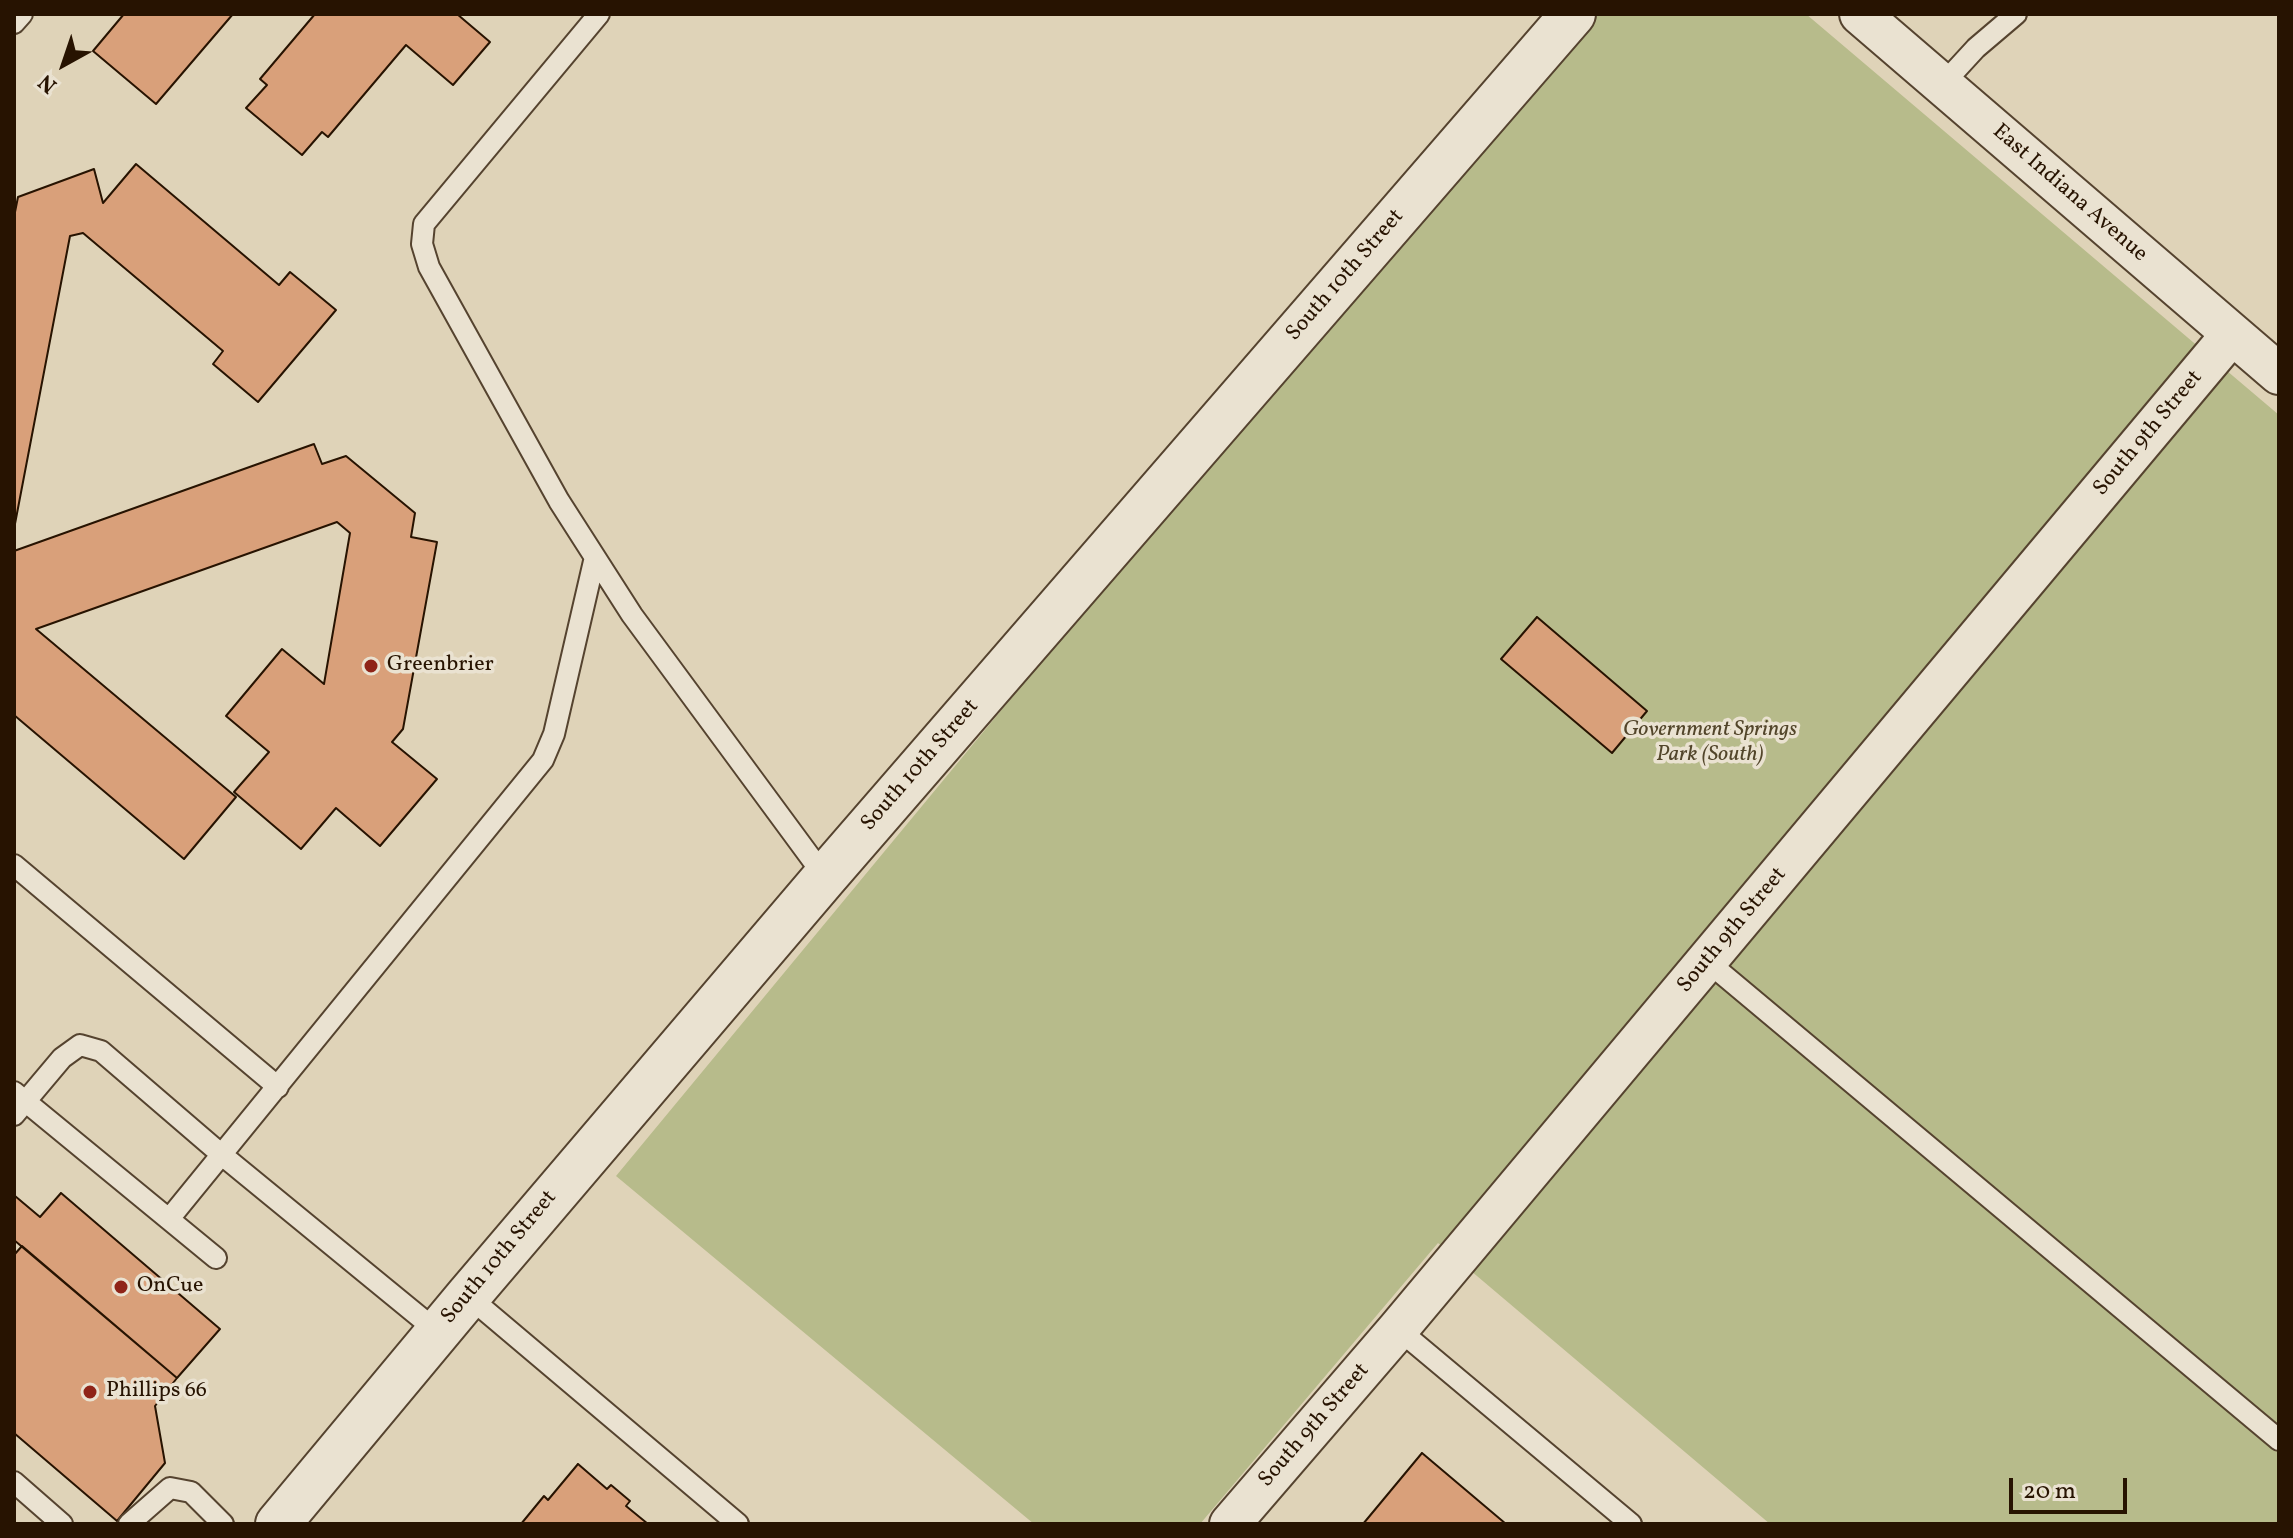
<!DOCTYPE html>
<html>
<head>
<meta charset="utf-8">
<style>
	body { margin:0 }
	#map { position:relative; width:2293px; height:1538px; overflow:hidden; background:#dfd3b8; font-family:Vollkorn,serif }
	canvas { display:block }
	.frame { position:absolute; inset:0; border:16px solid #271301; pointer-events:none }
	.north { position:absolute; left:24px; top:24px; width:80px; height:80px; -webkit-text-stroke:6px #eae2d1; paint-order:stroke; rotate:220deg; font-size:22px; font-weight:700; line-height:32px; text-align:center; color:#271301 }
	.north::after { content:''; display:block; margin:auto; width:28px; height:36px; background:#271301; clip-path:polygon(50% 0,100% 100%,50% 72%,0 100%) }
	.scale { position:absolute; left:2009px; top:1478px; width:118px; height:36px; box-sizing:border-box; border:4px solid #271301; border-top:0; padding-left:10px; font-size:24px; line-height:28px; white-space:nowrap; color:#271301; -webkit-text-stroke:6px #eae2d1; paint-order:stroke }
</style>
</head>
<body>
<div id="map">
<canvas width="2293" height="1538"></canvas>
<div class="frame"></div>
<div class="north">N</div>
<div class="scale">20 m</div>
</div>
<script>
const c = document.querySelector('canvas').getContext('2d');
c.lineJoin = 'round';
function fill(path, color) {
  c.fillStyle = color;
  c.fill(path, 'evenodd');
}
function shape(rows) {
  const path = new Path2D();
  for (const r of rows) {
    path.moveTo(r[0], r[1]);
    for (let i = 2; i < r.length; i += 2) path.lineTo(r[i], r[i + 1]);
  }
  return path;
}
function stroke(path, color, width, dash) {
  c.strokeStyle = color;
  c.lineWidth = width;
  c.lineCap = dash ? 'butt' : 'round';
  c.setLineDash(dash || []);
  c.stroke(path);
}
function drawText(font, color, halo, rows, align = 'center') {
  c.font = font + ' Vollkorn,serif';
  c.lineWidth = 7;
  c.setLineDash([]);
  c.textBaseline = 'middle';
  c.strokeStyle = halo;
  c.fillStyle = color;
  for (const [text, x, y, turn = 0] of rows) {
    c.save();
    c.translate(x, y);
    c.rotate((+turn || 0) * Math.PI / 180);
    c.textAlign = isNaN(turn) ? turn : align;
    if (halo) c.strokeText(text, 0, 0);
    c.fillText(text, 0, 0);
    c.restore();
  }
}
fill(shape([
	[1577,14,1806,14,2279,415,2279,1524,1770,1524,1438,1243,1200,1524,1034,1524,616,1176]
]), '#b7bb8b');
const building = shape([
	[124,14,233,14,156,104,93,51,124,14],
	[315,14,457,14,490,42,453,85,406,45,328,137,322,132,302,155,246,108,267,85,260,79,315,14],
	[136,164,279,285,290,272,336,310,258,402,213,364,223,351,83,233,70,236,14,529,14,217,18,197,94,169,103,203,136,164],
	[314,444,322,464,346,456,415,513,411,537,437,542,403,729,392,742,437,779,380,846,336,808,301,849,234,792,269,752,226,716,282,649,324,684,350,533,337,522,36,629,236,797,184,859,14,715,14,551,314,444],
	[1537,617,1647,711,1612,753,1501,659,1537,617],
	[61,1193,220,1329,177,1378,14,1240,15,1196,40,1217,61,1193],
	[22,1246,177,1378,155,1406,165,1463,117,1521,14,1433,14,1255,22,1246],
	[1422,1453,1506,1524,1363,1524,1422,1453],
	[578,1464,607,1489,611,1485,630,1501,626,1506,648,1524,521,1524,544,1496,548,1500,578,1464]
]);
fill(building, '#d9a07a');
stroke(building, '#271301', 2);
const service = shape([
	[599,14,424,224,422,244,429,267,559,501,632,615,825,877],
	[14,23,22,14],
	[1942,85,1976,48,2016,14],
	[14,865,278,1087],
	[1708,962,2279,1440],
	[14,1092,216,1258],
	[14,1115,62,1058,80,1045,101,1051,222,1155,438,1332],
	[169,1219,543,760,554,734,595,557],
	[468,1296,738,1524],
	[1398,1329,1631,1524],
	[14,1482,62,1524],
	[129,1524,170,1488,191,1492,223,1524]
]);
const minor = shape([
	[1860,14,2279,374],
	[1230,1524,1398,1329,2232,334]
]);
const tertiary = shape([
	[278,1524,468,1296,825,877,1573,14]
]);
stroke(service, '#55432f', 24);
stroke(minor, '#55432f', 44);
stroke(tertiary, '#55432f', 48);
stroke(service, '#eae2d1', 20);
stroke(minor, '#eae2d1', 40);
stroke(tertiary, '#eae2d1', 44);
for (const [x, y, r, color] of [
	[371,666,8,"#8f2418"],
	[121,1287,8,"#8f2418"],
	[90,1392,8,"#8f2418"]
]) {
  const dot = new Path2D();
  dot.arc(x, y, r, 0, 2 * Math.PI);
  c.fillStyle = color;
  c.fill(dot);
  stroke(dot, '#eae2d1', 3);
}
drawText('22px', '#271301', '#eae2d1', [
	["East Indiana Avenue",2069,194,41],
	["South 10th Street",1346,276,-49],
	["South 9th Street",2149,434,-50],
	["South 10th Street",921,766,-49],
	["South 9th Street",1733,931,-50],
	["South 10th Street",500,1258,-50],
	["South 9th Street",1315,1426,-49]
]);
drawText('22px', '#271301', '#eae2d1', [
	["Greenbrier",387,666],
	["OnCue",137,1287],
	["Phillips 66",106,1392]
], 'left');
drawText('italic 22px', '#52452a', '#eae2d1', [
	["Government Springs",1710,731],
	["Park (South)",1710,756]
]);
</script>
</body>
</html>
